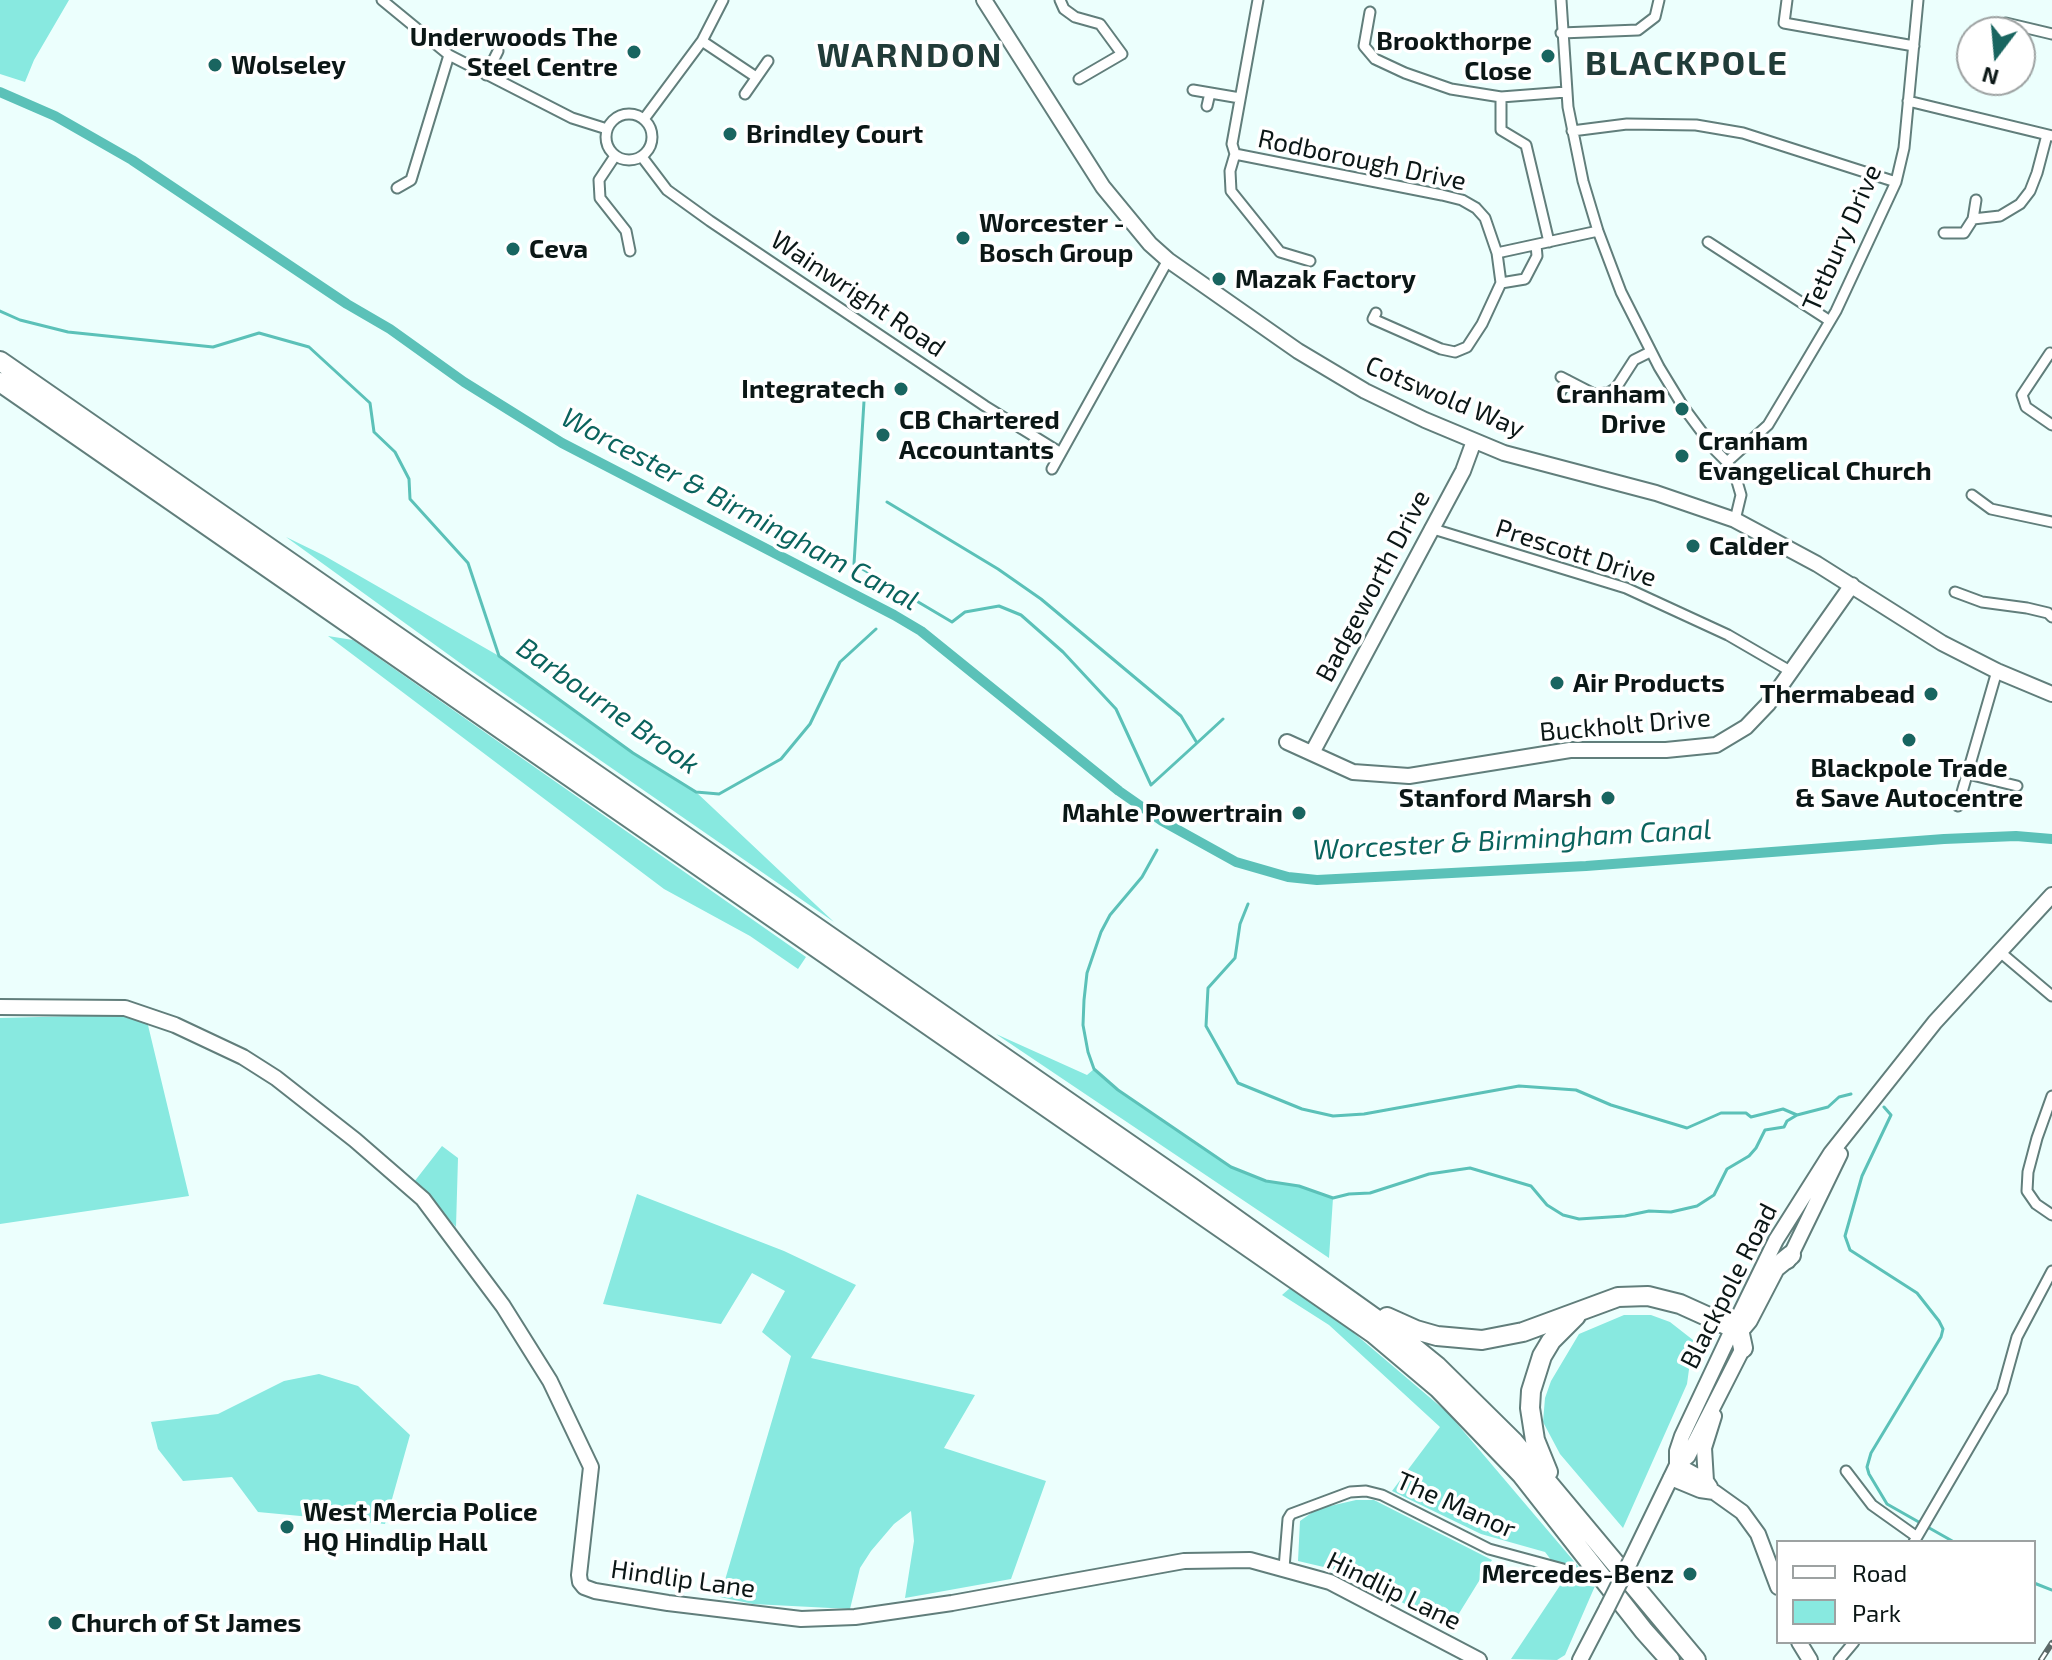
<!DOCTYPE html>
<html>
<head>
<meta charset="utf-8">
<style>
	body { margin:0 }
	#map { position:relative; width:2052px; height:1660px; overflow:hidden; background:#ecfffd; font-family:"Exo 2",sans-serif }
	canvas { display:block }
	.legend { position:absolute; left:1776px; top:1540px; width:260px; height:104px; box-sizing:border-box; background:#fff; border:2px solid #9da2a2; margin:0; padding:10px 14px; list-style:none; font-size:24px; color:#0b1716 }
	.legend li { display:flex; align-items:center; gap:16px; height:40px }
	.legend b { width:40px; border:2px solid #9da2a2 }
	.north { position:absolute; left:1956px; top:16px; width:80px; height:80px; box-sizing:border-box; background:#fff; border:2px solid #9da2a2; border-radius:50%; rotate:196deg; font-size:22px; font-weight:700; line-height:32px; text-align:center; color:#0b1716 }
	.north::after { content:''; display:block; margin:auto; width:28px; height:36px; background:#196560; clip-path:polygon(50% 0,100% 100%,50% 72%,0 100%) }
</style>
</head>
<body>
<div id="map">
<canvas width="2052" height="1660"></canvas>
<ul class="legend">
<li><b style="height:10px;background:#fff"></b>Road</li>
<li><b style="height:22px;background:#88e9e0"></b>Park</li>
</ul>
<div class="north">N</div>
</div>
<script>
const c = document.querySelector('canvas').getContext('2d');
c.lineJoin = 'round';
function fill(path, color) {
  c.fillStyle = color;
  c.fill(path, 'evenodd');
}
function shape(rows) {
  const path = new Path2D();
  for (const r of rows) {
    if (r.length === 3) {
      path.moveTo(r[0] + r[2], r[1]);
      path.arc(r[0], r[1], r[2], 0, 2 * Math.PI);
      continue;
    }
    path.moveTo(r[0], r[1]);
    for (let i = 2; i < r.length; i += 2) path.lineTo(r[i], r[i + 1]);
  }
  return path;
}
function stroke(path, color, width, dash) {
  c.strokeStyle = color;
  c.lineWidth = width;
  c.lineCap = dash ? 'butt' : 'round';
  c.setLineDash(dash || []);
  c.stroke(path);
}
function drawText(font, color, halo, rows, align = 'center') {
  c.font = font + ' "Exo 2",sans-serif';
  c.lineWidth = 7;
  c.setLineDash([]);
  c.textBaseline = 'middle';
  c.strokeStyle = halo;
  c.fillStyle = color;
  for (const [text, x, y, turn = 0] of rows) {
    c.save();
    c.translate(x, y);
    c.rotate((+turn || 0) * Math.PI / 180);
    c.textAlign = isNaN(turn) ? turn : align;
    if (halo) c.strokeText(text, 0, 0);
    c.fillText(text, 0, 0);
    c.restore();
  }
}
fill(shape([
	[0,0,69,0,34,60,25,82,0,74],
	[286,537,323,555,499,656,633,753,696,792,834,922,467,668],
	[328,636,353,640,806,957,798,969,750,936,664,889],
	[117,1015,147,1021,189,1196,0,1224,0,1018],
	[996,1034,1087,1075,1094,1069,1119,1090,1231,1167,1266,1181,1299,1186,1333,1198,1329,1258],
	[442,1146,458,1158,456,1227,414,1182],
	[637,1194,784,1251,856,1285,811,1358,975,1395,944,1448,1046,1481,1011,1579,905,1598,914,1541,911,1511,894,1524,871,1551,860,1568,850,1609,753,1604,720,1597,791,1356,762,1332,785,1291,752,1273,721,1324,603,1304],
	[1290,1288,1348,1328,1448,1413,1595,1586,1565,1655,1557,1660,1511,1659,1565,1578,1545,1552,1481,1534,1392,1491,1440,1427,1329,1325,1282,1295],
	[1624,1315,1651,1315,1670,1322,1693,1340,1687,1384,1623,1528,1560,1454,1543,1422,1545,1398,1551,1381,1579,1334],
	[319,1374,358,1386,410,1435,385,1524,258,1512,232,1477,183,1481,158,1449,151,1422,218,1414,284,1381],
	[1356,1500,1374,1500,1492,1560,1450,1628,1345,1572,1298,1561,1300,1521,1317,1509]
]), '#88e9e0');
stroke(shape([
	[0,311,20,320,68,332,213,347,259,333,309,347,370,403,374,432,395,452,409,479,410,499,468,563,499,656,633,753,696,792,719,794,781,759,810,724,840,662,876,629],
	[865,385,854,564,952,622,965,612,999,606,1021,615,1063,652,1116,709,1151,785,1197,743,1181,716,1041,599,998,569,887,502],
	[1197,743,1223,719],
	[1157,850,1142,877,1110,915,1101,932,1087,973,1084,1000,1083,1025,1088,1052,1094,1069,1118,1090,1231,1167,1266,1181,1299,1186,1333,1198,1349,1194,1370,1193,1429,1174,1470,1168,1531,1186,1547,1205,1563,1215,1579,1219,1625,1216,1649,1211,1671,1212,1697,1206,1714,1195,1727,1169,1749,1156,1756,1148,1765,1130,1784,1127,1787,1121,1797,1115,1828,1107,1839,1097,1851,1094],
	[1248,904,1240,924,1235,958,1208,988,1206,1026,1238,1083,1302,1109,1333,1116,1364,1114,1519,1086,1576,1090,1611,1105,1687,1128,1721,1113,1746,1113,1751,1117,1783,1109,1797,1115],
	[1884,1107,1891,1115,1862,1176,1845,1236,1850,1250,1917,1293,1939,1321,1943,1329,1941,1337,1871,1453,1867,1467,1869,1474,1887,1504,1954,1542],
	[2034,1583,2052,1590]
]), '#5bc1b8', 3);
stroke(shape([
	[0,92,55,116,132,160,347,304,390,329,464,382,562,443,894,615,921,631,1119,791,1162,821,1236,862,1288,877,1317,880,1586,866,1944,839,2016,836,2052,839]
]), '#5bc1b8', 10);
const street = shape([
	[382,0,449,55,572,118,607,129],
	[1060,0,1064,9,1075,17,1100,24,1122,54,1079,79],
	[1561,0,1568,107,1583,181,1598,231,1621,292,1659,367,1684,408,1716,451,1727,462,1736,478,1741,495,1735,520],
	[1787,0,1784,23,1914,46],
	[1370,12,1364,46,1375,59,1405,73,1451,89,1501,97,1566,92],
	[2006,23,2052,34],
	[1561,33,1638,30,1655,17,1659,0],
	[702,41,756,77],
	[486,75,498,51],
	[1193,90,1240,98],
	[745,94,768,61],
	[1501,97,1501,130,1526,145,1549,242],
	[1908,101,2052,136],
	[1207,106,1210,93],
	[629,137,23],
	[644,119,702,41,723,0],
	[1572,131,1627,124,1696,125,1743,133,1896,182],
	[1235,154,1442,195,1462,200,1476,208,1485,218,1497,253,1501,283,1482,324,1467,347,1455,352,1441,349,1373,319,1376,313],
	[1235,154,1232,144,1258,0],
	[1235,154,1230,171,1231,191,1280,252,1310,261],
	[615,156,599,180,600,198,626,231,630,251],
	[642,157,667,190,710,221,985,406,1061,453],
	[397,188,411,180,449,55],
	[1973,219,2000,216,2020,204,2030,191,2037,173,2047,135],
	[1944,233,1964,233,1973,219,1976,200],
	[1708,242,1830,321],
	[1497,253,1598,231],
	[1501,283,1525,279,1537,256,1536,245],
	[2052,354,2050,353,2022,395,2026,407,2052,425],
	[1561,377,1594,394,1608,393,1616,388,1634,360,1650,352],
	[1561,391,1567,380],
	[1727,462,1768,425,1804,365,1836,311,1896,182,1904,148,1918,0],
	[1052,469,1168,260],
	[1972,495,1991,509,2052,522],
	[1430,528,1626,588,1728,635,1790,671],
	[1955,592,1982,602,2027,608,2048,613,2052,617],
	[1968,774,2017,786],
	[1958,806,1997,671],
	[2000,952,2052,996],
	[2052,1096,2037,1138,2028,1172,2027,1191,2036,1204,2052,1215],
	[1846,1471,1872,1505,1917,1537],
	[1914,1542,2002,1391,2017,1337,2052,1271],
	[1284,1568,1288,1519,1291,1514,1350,1492,1366,1491,1382,1495,1489,1549,1563,1569],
	[1839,1660,1854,1642]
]);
const secondary = shape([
	[984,0,1103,187,1150,244,1168,260,1298,351,1365,391,1425,420,1504,453,1656,493,1735,520,1817,564,1942,643,1997,671,2052,694],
	[1287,742,1353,772,1409,776,1570,750,1666,750,1716,745,1746,727,1768,704,1852,585],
	[1312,753,1463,471,1474,441],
	[0,1007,125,1008,175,1025,243,1057,276,1078,355,1140,423,1199,503,1306,550,1381,591,1467,579,1575,580,1582,584,1587,595,1591,668,1603,801,1619,855,1617,952,1603,1184,1561,1250,1560,1330,1582,1479,1660],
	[1788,1261,1840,1154],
	[1733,1328,1776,1240,1831,1153,1935,1022,2052,895],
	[1677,1465,1706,1481,1710,1487],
	[1671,1478,1700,1490,1714,1492,1742,1512,1758,1534,1778,1587],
	[1706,1481,1704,1448,1714,1416],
	[1799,1642,1810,1660]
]);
const primary = shape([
	[1677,1465,1677,1451,1682,1436,1733,1328],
	[1630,1562,1677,1465,1688,1456,1743,1348],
	[1580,1660,1607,1608]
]);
const highway = shape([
	[0,361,1191,1187,1400,1336,1437,1366,1514,1442,1696,1660],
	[0,382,1374,1334,1438,1388,1521,1474,1644,1631,1670,1660],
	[1387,1317,1416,1330,1437,1336,1482,1340,1523,1332,1618,1297,1648,1296,1680,1304,1733,1328,1740,1334,1743,1348],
	[1733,1328,1743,1326,1748,1320,1775,1268,1791,1255],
	[1548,1472,1535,1440,1530,1408,1531,1391,1542,1356,1551,1341,1576,1316]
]);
stroke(street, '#617e7b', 13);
stroke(secondary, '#617e7b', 18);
stroke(primary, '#617e7b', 18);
stroke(highway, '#617e7b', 22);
stroke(street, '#fff', 9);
stroke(secondary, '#fff', 14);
stroke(primary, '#fff', 14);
stroke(highway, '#fff', 18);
const rail = shape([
	[2041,1660,2052,1643]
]);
stroke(rail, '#5c6a69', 6);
stroke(rail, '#fff', 3, [9]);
const primaryBridge = shape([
	[1607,1608,1630,1562]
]);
stroke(primaryBridge, '#617e7b', 18, []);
stroke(primaryBridge, '#fff', 14);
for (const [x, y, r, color] of [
	[634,52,8,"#196560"],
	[1548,56,8,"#196560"],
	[215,65,8,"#196560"],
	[730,134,8,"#196560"],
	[963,238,8,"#196560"],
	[513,249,8,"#196560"],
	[1219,279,8,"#196560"],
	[901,389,8,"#196560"],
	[1682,409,8,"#196560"],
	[883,435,8,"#196560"],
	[1682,456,8,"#196560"],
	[1693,546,8,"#196560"],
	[1557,683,8,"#196560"],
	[1931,694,8,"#196560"],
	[1909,740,8,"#196560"],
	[1608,798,8,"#196560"],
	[1299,813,8,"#196560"],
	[287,1527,8,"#196560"],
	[1690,1574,8,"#196560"],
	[55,1623,8,"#196560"]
]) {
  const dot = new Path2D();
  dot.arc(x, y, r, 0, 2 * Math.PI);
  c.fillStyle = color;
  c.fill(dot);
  stroke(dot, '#fff', 3);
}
drawText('bold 26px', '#0b1716', '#fff', [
	["Underwoods The",618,37,"right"],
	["Steel Centre",618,67,"right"],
	["Brookthorpe",1532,41,"right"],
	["Close",1532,71,"right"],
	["Wolseley",231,65],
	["Brindley Court",746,134],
	["Worcester -",979,223],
	["Bosch Group",979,253],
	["Ceva",529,249],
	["Mazak Factory",1235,279],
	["Integratech",885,389,"right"],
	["Cranham",1666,394,"right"],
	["Drive",1666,424,"right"],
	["CB Chartered",899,420],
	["Accountants",899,450],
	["Cranham",1698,441],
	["Evangelical Church",1698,471],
	["Calder",1709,546],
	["Air Products",1573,683],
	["Thermabead",1915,694,"right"],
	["Blackpole Trade",1909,768,"center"],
	["& Save Autocentre",1909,798,"center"],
	["Stanford Marsh",1592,798,"right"],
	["Mahle Powertrain",1283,813,"right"],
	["West Mercia Police",303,1512],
	["HQ Hindlip Hall",303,1542],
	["Mercedes-Benz",1674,1574,"right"],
	["Church of St James",71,1623]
], 'left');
drawText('26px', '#0b1716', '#fff', [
	["Rodborough Drive",1362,160,12],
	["Tetbury Drive",1842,238,-66],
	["Wainwright Road",858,294,34],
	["Cotswold Way",1445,397,23],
	["Prescott Drive",1576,553,18],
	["Badgeworth Drive",1373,586,-62],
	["Buckholt Drive",1625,725,-5],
	["Blackpole Road",1729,1286,-63],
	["The Manor",1456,1505,24],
	["Hindlip Lane",683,1579,8],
	["Hindlip Lane",1394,1591,26]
]);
drawText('italic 28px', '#0a635d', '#fff', [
	["Worcester & Birmingham Canal",740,509,28],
	["Barbourne Brook",608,706,35],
	["Worcester & Birmingham Canal",1512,840,-3]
]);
c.letterSpacing = '2px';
drawText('bold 34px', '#213c39', '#fff', [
	["WARNDON",910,56],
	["BLACKPOLE",1687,64]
]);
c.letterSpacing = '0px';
</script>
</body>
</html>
